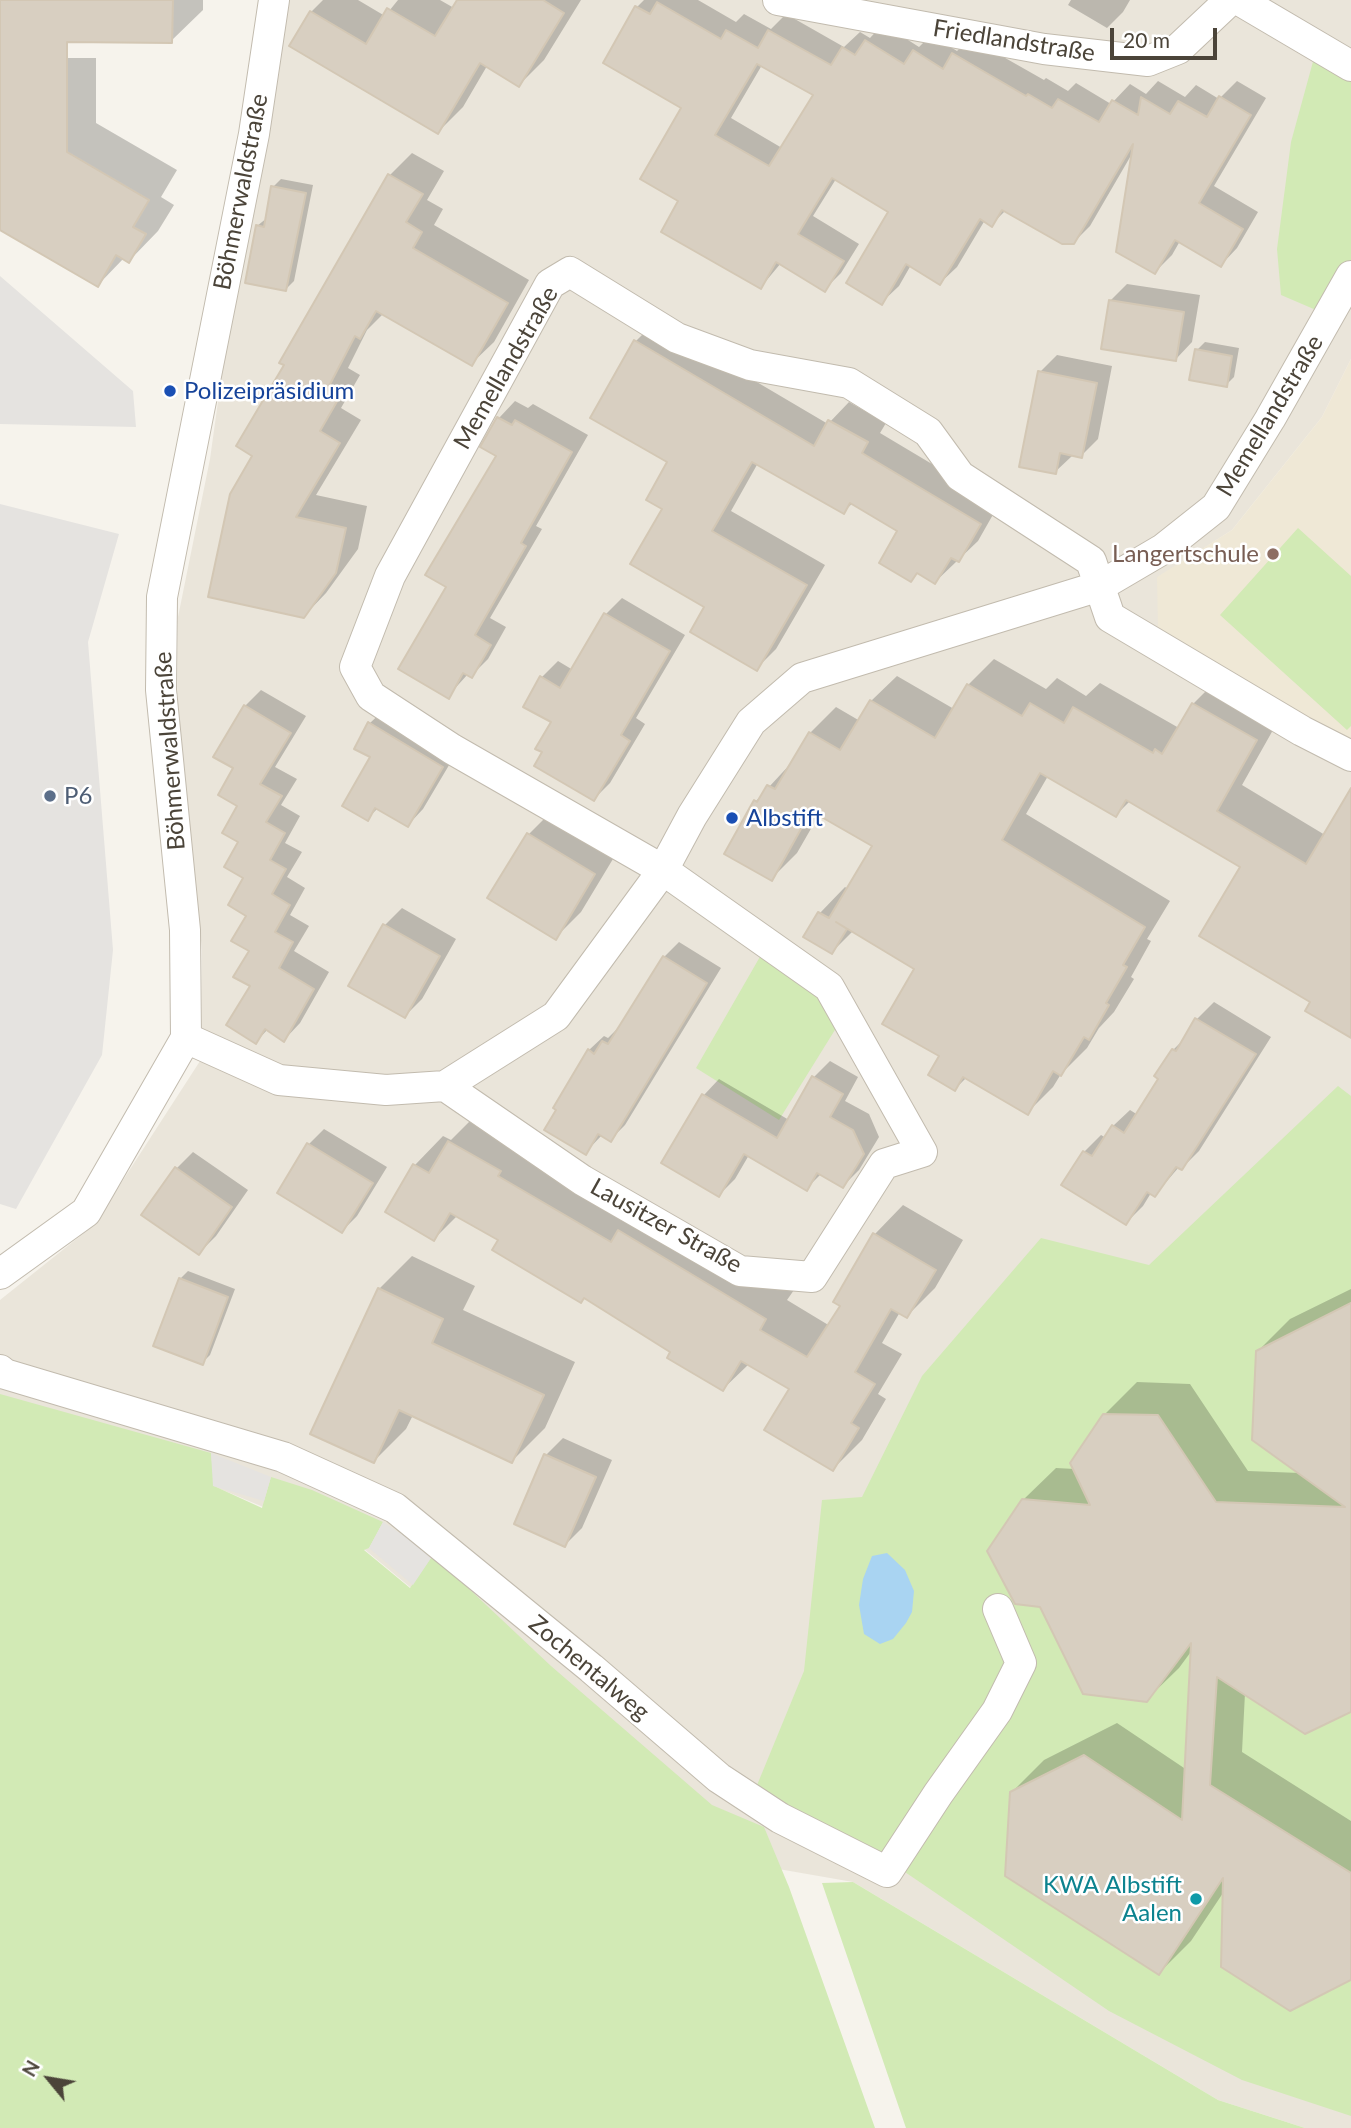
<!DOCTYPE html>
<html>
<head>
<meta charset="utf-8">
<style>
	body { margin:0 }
	#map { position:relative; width:1351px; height:2128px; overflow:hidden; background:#f6f3ec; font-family:Lato,sans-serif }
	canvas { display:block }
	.north { position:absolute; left:14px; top:2044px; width:70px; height:70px; -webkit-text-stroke:5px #fff; paint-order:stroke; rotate:300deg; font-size:19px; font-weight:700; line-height:28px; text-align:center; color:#4b4439 }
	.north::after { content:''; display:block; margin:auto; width:24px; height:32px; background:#4b4439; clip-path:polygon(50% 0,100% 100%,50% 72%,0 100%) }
	.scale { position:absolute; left:1110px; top:28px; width:107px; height:32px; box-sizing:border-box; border:4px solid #4b4439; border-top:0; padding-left:9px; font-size:21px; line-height:24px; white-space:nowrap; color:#4b4439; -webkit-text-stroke:5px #fff; paint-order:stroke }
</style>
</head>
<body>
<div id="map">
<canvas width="1351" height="2128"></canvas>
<div class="north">N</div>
<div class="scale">20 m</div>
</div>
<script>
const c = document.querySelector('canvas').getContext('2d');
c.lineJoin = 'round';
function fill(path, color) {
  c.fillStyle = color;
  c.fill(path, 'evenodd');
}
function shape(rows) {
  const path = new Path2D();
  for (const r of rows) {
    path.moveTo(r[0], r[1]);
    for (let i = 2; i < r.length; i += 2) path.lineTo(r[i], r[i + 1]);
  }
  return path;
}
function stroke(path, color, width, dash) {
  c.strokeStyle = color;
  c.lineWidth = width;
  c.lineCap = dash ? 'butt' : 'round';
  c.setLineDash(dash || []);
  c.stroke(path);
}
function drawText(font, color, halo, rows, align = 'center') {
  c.font = font + ' Lato,sans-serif';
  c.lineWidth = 5;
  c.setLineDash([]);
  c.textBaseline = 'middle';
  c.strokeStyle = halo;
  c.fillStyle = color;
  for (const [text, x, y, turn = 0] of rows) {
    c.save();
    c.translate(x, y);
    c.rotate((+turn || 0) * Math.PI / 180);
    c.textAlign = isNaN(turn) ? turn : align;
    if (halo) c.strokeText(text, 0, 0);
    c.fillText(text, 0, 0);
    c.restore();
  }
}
fill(shape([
	[274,0,1351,0,1351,359,1322,417,1232,530,1157,578,1351,744,1351,2128,1305,2128,1218,2100,853,1882,744,1863,364,1549,213,1486,0,1431,0,1300,94,1225,202,1058,202,950,177,709,178,617,210,459]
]), '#eae5da');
fill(shape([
	[1351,359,1351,744,1158,627,1157,577,1232,530,1322,417]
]), '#efe8d6');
fill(shape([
	[1317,47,1351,66,1351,276,1330,316,1281,295,1277,249,1291,142],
	[1298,528,1351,576,1351,726,1347,730,1220,615],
	[761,955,820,993,838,1025,779,1120,696,1068],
	[1338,1086,1351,1096,1351,2116,1242,2080,1109,2011,902,1870,755,1790,804,1671,822,1500,862,1497,922,1376,1041,1238,1149,1265],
	[0,1394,211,1453,214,1486,262,1508,271,1477,312,1490,383,1522,369,1548,364,1550,410,1588,433,1555,551,1666,712,1805,764,1827,789,1887,875,2128,0,2128],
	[853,1882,1218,2100,1305,2128,906,2128,822,1883]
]), '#d2eab5');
fill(shape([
	[0,276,133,391,136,427,0,424],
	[0,504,119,534,88,642,113,950,102,1055,16,1209,0,1204],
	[211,1453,271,1477,264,1501,213,1486],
	[383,1522,433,1555,413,1585,369,1548]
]), '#e5e3e0');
fill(shape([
	[887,1553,905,1570,914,1591,912,1612,906,1623,893,1639,880,1644,864,1634,859,1605,863,1579,872,1556]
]), '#a9d4f2');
fill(shape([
	[0,0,58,0,58,58,96,58,96,123,177,170,161,197,174,205,158,231,129,261,124,258,98,285,0,228],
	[82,0,203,0,203,10,171,41],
	[323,0,358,0,385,16,398,0,440,0,454,8,459,0,581,0,544,60,519,85,487,66,463,107,438,132,311,12],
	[644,0,698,0,736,22,744,14,771,29,786,14,844,47,860,32,870,38,883,24,919,47,931,35,957,51,970,38,1044,80,1046,78,1068,91,1076,83,1111,104,1130,84,1146,94,1158,81,1185,97,1196,85,1219,99,1237,81,1266,98,1214,186,1258,212,1237,248,1221,265,1180,241,1172,255,1155,272,1133,152,1090,226,1073,243,1006,210,992,224,985,220,957,267,940,283,911,265,899,286,882,302,891,211,836,179,813,216,859,244,841,273,825,289,781,263,761,287,681,201,684,107,637,7],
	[762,65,815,95,782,148,731,118],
	[1071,0,1130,0,1123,12,1107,28,1068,5],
	[412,153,444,171,427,200,443,209,434,225,529,280,494,342,471,364,384,313,367,330,348,368,360,375,341,408,361,420,316,495,367,506,358,549,326,593,304,616,254,455,286,364,281,362,390,175],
	[281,179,313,185,294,281,286,289,257,226,267,218,273,187],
	[1127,284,1200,295,1192,342,1176,359,1110,301],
	[655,322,828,424,849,402,886,423,880,433,999,504,978,541,935,582,919,572,911,580,900,530,853,503,843,512,758,463,731,511,825,565,776,649,757,668,706,607,664,508,670,461,636,341],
	[1205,342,1239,348,1234,377,1226,385,1197,350],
	[1057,355,1112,366,1098,439,1081,456,1072,456,1055,472,1040,372],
	[515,401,528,408,533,404,588,435,536,526,542,529,490,618,506,627,488,659,471,676,468,674,448,696,448,586,499,455,499,418],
	[622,598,685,635,636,718,645,724,610,783,594,799,544,752,553,721,542,677,558,661,573,670,605,615],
	[994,659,1046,689,1057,678,1086,696,1100,683,1179,728,1193,704,1219,678,1282,714,1242,785,1325,835,1351,791,1351,1036,1312,1002,1242,866,1130,801,1116,815,1048,776,1026,814,1170,901,1147,939,1151,941,1131,977,1134,979,1114,1012,1099,1028,1087,1048,1061,1074,1053,1087,1028,1112,967,1077,955,1089,942,1056,917,968,853,931,832,952,806,936,820,913,845,887,848,889,875,845,820,813,797,853,771,879,756,801,794,760,810,733,836,707,860,721,871,701,897,676,954,709,968,685],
	[261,690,306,716,275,767,297,779,281,805,300,816,285,843,302,852,287,877,305,888,290,915,309,926,294,951,329,972,300,1023,284,1040,268,1029,256,1042,246,878,240,841,239,805,235,768,245,706],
	[386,708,458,750,423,809,408,825,379,807,367,819,372,757,370,723],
	[554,809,619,849,581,912,556,937,490,898,529,834],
	[402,908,456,939,422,999,405,1016,385,925],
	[679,942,721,968,625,1125,610,1140,602,1135,585,1153,559,1109,589,1050,604,1036,608,1038,619,1027,620,1028,664,957],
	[1214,1002,1271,1037,1199,1151,1182,1168,1179,1167,1155,1195,1151,1193,1143,1206,1126,1223,1084,1152,1101,1135,1106,1138,1113,1126,1130,1110,1138,1115,1161,1078,1173,1050,1187,1036,1197,1019],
	[830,1061,858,1077,845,1101,869,1114,879,1137,859,1170,843,1186,822,1173,806,1189,749,1155,735,1179,719,1195,664,1162,704,1095,719,1079,789,1120,814,1077],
	[478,1113,794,1290,787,1300,830,1326,843,1305,875,1234,903,1205,963,1240,935,1288,907,1316,900,1312,882,1343,902,1354,878,1394,886,1399,862,1440,833,1469,791,1388,749,1364,723,1389,673,1351,500,1239,458,1215,434,1239,387,1212,415,1165,443,1136,451,1140],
	[324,1129,387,1167,357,1216,342,1231,309,1144],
	[193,1152,248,1190,216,1236,199,1253,176,1169],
	[412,1256,475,1286,463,1310,575,1362,545,1428,512,1461,413,1415,406,1429,374,1461,379,1289],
	[188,1271,235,1289,210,1355,202,1363,180,1279],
	[1351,1289,1351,1710,1245,1693,1242,1752,1351,1821,1351,1978,1225,1890,1191,1941,1159,1973,1012,1792,1044,1760,1117,1723,1187,1770,1193,1649,1179,1668,1146,1700,1023,1500,1056,1468,1075,1469,1104,1415,1137,1382,1190,1384,1248,1471,1300,1473,1258,1351,1290,1319],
	[563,1438,612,1460,582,1528,565,1545,546,1455]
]), '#0003');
const building = shape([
	[0,0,173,0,172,43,67,42,67,152,149,200,133,227,146,234,129,263,116,255,98,287,0,230,0,0],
	[457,0,543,0,564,13,519,87,480,63,438,134,289,46,310,11,366,44,387,8,435,36,457,0],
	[657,2,721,39,726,30,758,48,768,30,831,65,842,47,855,55,865,40,904,64,913,50,943,69,952,53,1026,96,1028,94,1052,108,1058,99,1099,122,1112,100,1138,115,1141,97,1170,114,1178,101,1207,117,1219,96,1251,115,1199,203,1243,229,1221,267,1175,240,1155,274,1116,252,1133,144,1074,244,1062,244,1002,210,992,227,980,219,940,285,906,264,882,305,846,283,888,212,832,178,798,234,844,261,825,292,776,262,761,289,661,232,678,201,640,179,681,108,603,63,635,6,650,14,657,2],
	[757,64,813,95,769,166,715,135,757,64],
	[388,174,423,194,406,222,422,232,413,248,508,303,472,366,376,311,360,339,355,336,327,390,339,398,320,431,340,443,296,517,346,528,336,573,304,618,208,597,230,494,252,456,236,446,284,365,279,363,388,174],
	[271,186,306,193,286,291,245,283,256,225,264,227,271,186],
	[1109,300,1184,312,1176,361,1101,349,1109,300],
	[634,340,814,446,828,420,868,442,862,453,981,524,959,562,951,558,935,584,917,573,911,582,879,563,897,531,850,503,844,514,752,462,712,531,807,585,757,671,690,632,704,607,630,564,662,509,646,500,667,462,590,418,634,340],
	[1195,349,1232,356,1227,387,1189,380,1195,349],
	[1038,371,1097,383,1082,458,1060,453,1056,474,1019,467,1038,371],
	[497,417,512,425,515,420,572,452,521,543,526,546,475,635,491,645,472,678,463,673,449,699,398,669,446,587,425,575,496,456,480,447,497,417],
	[604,613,670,651,621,735,630,741,594,801,534,766,542,752,535,749,551,722,523,707,540,676,560,688,604,613],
	[967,684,1022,716,1030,703,1064,723,1073,707,1153,753,1155,749,1162,754,1192,703,1257,740,1217,811,1306,864,1351,788,1351,1038,1305,1011,1310,1002,1199,936,1240,867,1126,800,1116,817,1040,773,1002,840,1145,927,1123,965,1127,967,1106,1003,1109,1005,1089,1040,1084,1037,1061,1076,1053,1071,1028,1115,963,1077,955,1091,928,1075,939,1056,882,1024,914,969,836,922,847,929,832,954,803,937,818,912,829,918,872,846,811,811,772,881,724,854,754,800,757,802,767,785,775,789,809,732,840,750,870,700,935,738,967,684],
	[244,705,291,733,260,784,282,796,266,822,285,833,270,860,286,869,272,894,290,905,275,932,293,942,279,968,314,989,284,1042,265,1029,256,1044,226,1025,250,986,233,977,249,951,231,941,246,916,228,905,243,878,224,867,238,842,222,833,237,806,218,795,233,768,213,757,244,705],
	[368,722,443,767,408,827,375,808,368,821,342,806,370,757,354,749,368,722],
	[527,833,595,874,556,940,487,898,527,833],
	[383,924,440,956,405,1018,348,986,383,924],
	[663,956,707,983,611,1142,598,1134,586,1155,544,1130,556,1110,553,1108,588,1049,594,1054,602,1041,608,1044,663,956],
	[1195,1018,1256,1054,1182,1170,1176,1167,1155,1197,1147,1192,1126,1225,1061,1185,1083,1151,1092,1156,1112,1125,1124,1133,1158,1079,1154,1076,1172,1049,1176,1051,1195,1018],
	[812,1076,843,1094,830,1117,853,1130,864,1154,843,1188,817,1173,807,1191,744,1154,719,1197,661,1163,702,1094,777,1138,812,1076],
	[448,1141,501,1171,498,1176,611,1242,618,1230,766,1319,760,1330,807,1357,840,1306,833,1302,873,1233,936,1270,907,1318,891,1309,855,1372,875,1384,851,1423,859,1428,833,1471,764,1430,789,1389,741,1361,723,1391,667,1358,670,1352,584,1298,581,1303,492,1250,498,1240,450,1213,434,1241,385,1212,413,1164,429,1173,448,1141],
	[307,1143,373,1183,342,1233,277,1193,307,1143],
	[175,1167,232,1207,199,1255,141,1215,175,1167],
	[179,1278,228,1297,203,1365,153,1346,179,1278],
	[378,1288,443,1319,432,1343,544,1395,512,1463,399,1410,374,1463,310,1434,378,1288],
	[1351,1303,1351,1712,1305,1734,1217,1677,1210,1785,1351,1873,1351,1980,1290,2011,1221,1967,1223,1878,1159,1975,1005,1876,1010,1792,1084,1755,1182,1820,1191,1643,1147,1702,1083,1694,1040,1607,1015,1604,987,1551,1022,1499,1090,1505,1070,1463,1103,1414,1158,1415,1216,1502,1345,1507,1252,1440,1256,1351,1351,1303],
	[544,1454,596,1477,565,1547,514,1524,544,1454]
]);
fill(building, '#d8cfc1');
stroke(building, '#d3c7b4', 2);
const minor = shape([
	[778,0,1044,49,1148,61,1178,49,1230,0],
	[1239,0,1351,66],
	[186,1038,279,1080,386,1090,445,1086,556,1016,663,870,692,816,751,722,802,678,1100,586,1163,549,1216,507,1270,419,1351,276],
	[445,1086,582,1180,740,1271,812,1277,884,1164,922,1152,829,987,663,870,452,749,371,696,355,667,390,576,550,284,570,272,677,338,750,365,849,383,928,432,960,476,1091,561,1110,617,1302,731,1351,756],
	[0,1274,86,1212,186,1038,185,930,161,690,162,597,254,134,274,0],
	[0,1370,5,1374,283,1457,395,1508,591,1668,719,1778,780,1818,887,1872,938,1794,997,1711,1021,1663,998,1609]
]);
stroke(minor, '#c2bbae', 32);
stroke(minor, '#fff', 30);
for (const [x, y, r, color] of [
	[170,391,7,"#1a4fb4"],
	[1273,554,7,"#8d6e63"],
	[50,796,7,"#5c6f8a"],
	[732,818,7,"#1a4fb4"],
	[1196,1899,7,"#0f9aa8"]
]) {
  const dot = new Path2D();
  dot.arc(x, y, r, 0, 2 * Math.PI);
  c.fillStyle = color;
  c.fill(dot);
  stroke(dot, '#fff', 2.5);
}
drawText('24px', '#4b4439', '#fff', [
	["Friedlandstraße",1014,41,9],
	["Böhmerwaldstraße",241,192,-79],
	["Memellandstraße",506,368,-60],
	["Memellandstraße",1270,416,-59],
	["Böhmerwaldstraße",170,751,-94],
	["Lausitzer Straße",666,1226,29],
	["Zochentalweg",589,1668,40]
]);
drawText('24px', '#164399', '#fff', [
	["Polizeipräsidium",184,391],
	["Albstift",746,818]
], 'left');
drawText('24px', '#785e54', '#fff', [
	["Langertschule",1259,554]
], 'right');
drawText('24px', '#4e5e75', '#fff', [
	["P6",64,796]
], 'left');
drawText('24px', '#0d838f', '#fff', [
	["KWA Albstift",1182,1885],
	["Aalen",1182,1913]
], 'right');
</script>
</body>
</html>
